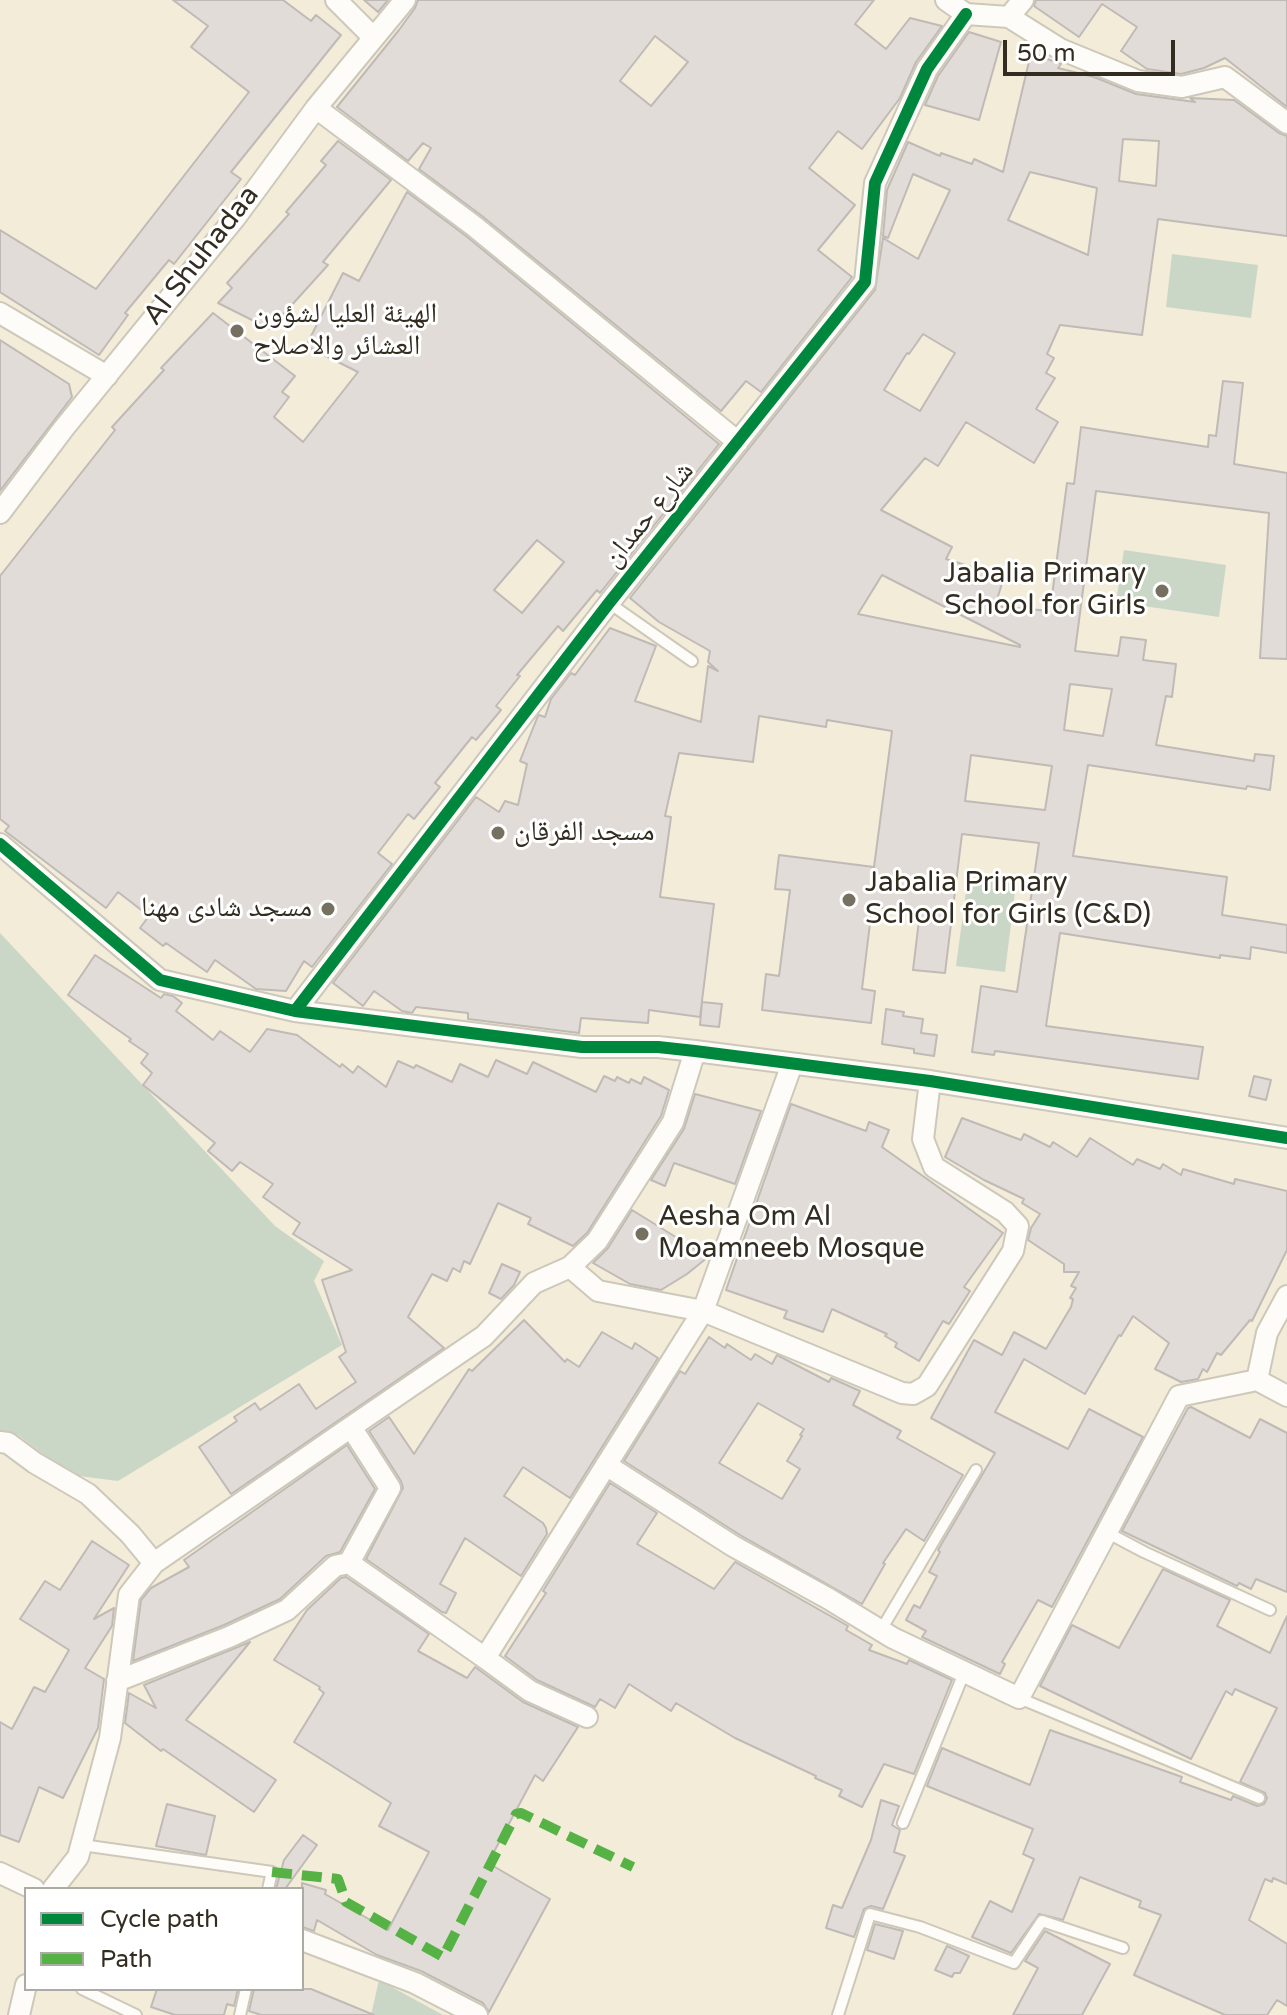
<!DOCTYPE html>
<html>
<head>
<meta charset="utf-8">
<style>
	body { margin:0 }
	#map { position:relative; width:1287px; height:2015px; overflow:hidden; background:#f3ecd9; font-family:"Varela Round",sans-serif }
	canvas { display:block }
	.legend { position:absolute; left:24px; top:1887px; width:280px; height:104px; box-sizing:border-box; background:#fff; border:2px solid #adaba6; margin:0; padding:10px 14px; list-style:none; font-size:24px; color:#322d20 }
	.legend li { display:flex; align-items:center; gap:16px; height:40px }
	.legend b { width:40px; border:2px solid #adaba6 }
	.scale { position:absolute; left:1003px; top:40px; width:172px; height:36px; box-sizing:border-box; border:4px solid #322d20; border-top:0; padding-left:10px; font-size:24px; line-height:28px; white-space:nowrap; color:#322d20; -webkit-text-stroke:6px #fff; paint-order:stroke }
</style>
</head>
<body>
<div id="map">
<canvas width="1287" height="2015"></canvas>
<ul class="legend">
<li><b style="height:10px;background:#00873e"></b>Cycle path</li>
<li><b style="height:10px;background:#56b245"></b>Path</li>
</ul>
<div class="scale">50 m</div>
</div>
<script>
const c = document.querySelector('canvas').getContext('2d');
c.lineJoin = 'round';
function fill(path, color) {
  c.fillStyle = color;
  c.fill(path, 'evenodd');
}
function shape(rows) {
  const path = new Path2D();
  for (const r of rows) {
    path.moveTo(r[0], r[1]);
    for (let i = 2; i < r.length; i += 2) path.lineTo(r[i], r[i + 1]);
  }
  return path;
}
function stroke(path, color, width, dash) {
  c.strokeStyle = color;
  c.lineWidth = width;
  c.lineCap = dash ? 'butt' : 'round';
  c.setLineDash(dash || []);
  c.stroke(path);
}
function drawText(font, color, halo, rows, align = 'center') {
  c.font = font + ' "Varela Round","Noto Naskh Arabic",sans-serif';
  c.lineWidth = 6;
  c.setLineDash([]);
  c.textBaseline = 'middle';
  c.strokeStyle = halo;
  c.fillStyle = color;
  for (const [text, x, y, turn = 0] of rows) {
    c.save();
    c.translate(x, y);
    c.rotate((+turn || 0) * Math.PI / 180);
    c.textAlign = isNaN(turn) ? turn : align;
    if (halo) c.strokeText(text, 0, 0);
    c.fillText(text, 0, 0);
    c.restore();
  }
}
fill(shape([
	[1172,254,1258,265,1251,318,1166,307],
	[1124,550,1226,565,1219,617,1116,602],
	[968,877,1016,884,1005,972,956,966],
	[0,933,275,1226,324,1261,314,1281,342,1345,118,1481,71,1475,18,1435,0,1432],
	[379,1980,443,2015,371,2015]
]), '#cad7c6');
const building = shape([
	[173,0,283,0,311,21,316,15,341,35,231,172,241,179,174,264,169,260,125,313,128,315,99,355,0,292,0,230,96,289,249,92,191,47,208,26,173,0],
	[364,0,388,0,378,12,364,0],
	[418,0,874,0,855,24,886,49,910,18,942,26,916,62,900,98,862,149,838,131,809,168,855,205,818,250,852,277,761,392,746,381,721,411,482,216,419,169,431,148,423,143,408,161,337,107,399,30,415,8,418,0],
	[655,36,688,62,651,106,620,81,655,36],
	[1036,0,1287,0,1287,107,1225,58,1204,68,1181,74,1147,69,1121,51,1137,27,1102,4,1079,37,1034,6,1036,0],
	[969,32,1001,42,979,120,925,105,938,76,969,32],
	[1031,53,1061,64,1058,68,1094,77,1136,94,1195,102,1190,98,1234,100,1279,133,1287,136,1287,236,1158,219,1142,335,1060,325,1047,354,1054,358,1046,373,1055,378,1036,409,1058,422,1034,463,966,422,938,466,925,458,881,510,952,547,946,559,1004,577,995,606,1050,611,1067,483,1074,484,1081,427,1208,447,1209,435,1216,436,1223,381,1243,383,1234,464,1287,473,1287,659,1260,658,1269,513,1096,491,1075,651,1118,656,1121,637,1146,640,1143,660,1176,664,1172,697,1166,696,1156,745,1254,761,1255,754,1274,756,1270,790,1247,786,1246,789,1088,765,1073,856,1227,877,1222,915,1287,925,1287,953,1251,947,1250,959,1220,955,1220,958,1060,933,1046,1026,1203,1047,1198,1079,995,1051,994,1055,972,1052,981,986,1017,992,1039,843,962,834,945,973,913,970,920,912,872,907,862,989,875,991,871,1023,762,1010,766,974,779,976,790,890,775,889,779,855,874,867,892,731,827,720,826,727,759,716,753,762,679,753,665,816,671,817,660,897,714,904,700,1017,649,1010,648,1023,581,1018,579,1033,468,1019,468,1013,416,1007,412,1013,402,1011,374,991,363,1006,333,983,476,797,499,812,505,801,518,805,527,764,520,761,537,718,539,715,545,717,551,699,571,673,575,675,610,628,656,646,635,701,701,722,708,666,718,671,708,662,710,651,659,622,630,598,875,290,883,238,918,259,950,190,913,174,888,238,883,236,887,190,908,142,940,156,941,153,972,164,974,159,1003,172,1031,53],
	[1123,139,1159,141,1156,186,1119,181,1123,139],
	[1030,172,1097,188,1088,255,1008,220,1030,172],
	[923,334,955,353,920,411,884,390,907,353,909,354,923,334],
	[882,575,1020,645,1020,647,858,614,882,575],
	[1070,684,1112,689,1103,736,1064,730,1070,684],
	[971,755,1052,766,1045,810,965,801,971,755],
	[338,141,391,180,323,262,328,265,270,329,218,303,232,288,227,283,289,214,286,212,326,165,321,161,338,141],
	[407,192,466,236,719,444,600,593,597,590,563,631,558,626,517,675,520,676,496,706,501,710,476,740,472,737,435,783,440,787,414,819,408,814,378,853,392,864,312,967,304,961,286,991,256,989,215,960,207,972,166,943,163,946,140,928,149,916,118,892,106,908,5,831,9,826,0,819,0,576,115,430,112,427,164,370,161,368,213,313,295,376,282,392,289,397,274,417,303,442,358,372,306,346,343,273,359,281,407,192],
	[537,540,564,562,522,613,494,590,537,540],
	[0,340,69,384,72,397,0,491,0,340],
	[95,955,161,998,164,994,173,996,182,1003,176,1011,213,1040,220,1031,250,1052,267,1029,297,1035,340,1067,342,1064,353,1073,358,1066,386,1087,398,1061,414,1068,416,1065,452,1082,460,1064,488,1077,496,1060,527,1074,533,1062,596,1092,604,1076,615,1081,617,1077,629,1083,631,1079,641,1084,644,1077,669,1090,661,1116,587,1233,573,1246,528,1224,531,1218,498,1203,470,1264,464,1261,460,1272,453,1268,447,1281,432,1274,408,1317,444,1348,231,1494,199,1447,237,1421,234,1417,255,1403,260,1410,299,1384,316,1409,356,1382,339,1357,346,1352,322,1280,352,1270,293,1234,300,1223,263,1197,273,1184,240,1162,232,1171,208,1151,215,1143,143,1085,152,1073,141,1063,148,1054,129,1041,131,1039,68,995,95,955],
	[702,1002,722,1004,719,1027,700,1025,702,1002],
	[886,1009,904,1012,903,1016,923,1019,921,1033,937,1035,934,1056,914,1053,914,1049,882,1044,886,1009],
	[1254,1076,1271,1080,1266,1100,1249,1096,1254,1076],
	[695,1094,761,1111,735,1184,674,1163,665,1186,651,1180,684,1129,695,1094],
	[791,1104,866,1131,869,1122,889,1130,882,1147,1003,1233,964,1287,970,1291,949,1324,943,1321,919,1361,895,1347,897,1343,885,1336,887,1334,832,1309,823,1332,784,1318,787,1311,726,1290,791,1104],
	[962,1118,1021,1140,1024,1134,1050,1147,1053,1142,1077,1157,1090,1138,1133,1165,1137,1159,1160,1169,1163,1164,1181,1175,1183,1169,1234,1184,1235,1179,1287,1191,1287,1250,1252,1321,1250,1320,1221,1355,1217,1353,1207,1372,1203,1369,1198,1379,1181,1382,1155,1369,1169,1343,1133,1316,1121,1336,1119,1335,1085,1394,1024,1359,995,1412,1068,1449,1089,1409,1143,1437,1052,1607,1038,1600,1002,1662,1005,1664,1000,1674,922,1637,926,1631,906,1620,914,1605,920,1608,937,1576,929,1572,940,1552,938,1550,995,1453,931,1418,974,1340,1002,1355,1014,1332,1046,1349,1071,1307,1073,1299,1070,1298,1076,1288,1071,1286,1079,1272,1064,1272,1064,1264,1028,1240,1031,1228,1040,1214,1022,1203,1024,1199,984,1180,945,1157,962,1118],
	[632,1210,708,1257,687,1274,661,1290,630,1284,593,1263,608,1248,632,1210],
	[502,1264,520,1272,514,1285,501,1299,489,1293,502,1264],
	[524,1320,565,1362,567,1359,579,1367,602,1332,632,1349,635,1343,658,1358,570,1498,523,1467,504,1496,543,1523,546,1528,547,1534,521,1576,465,1538,440,1584,456,1593,446,1613,442,1612,366,1559,403,1488,401,1481,369,1431,389,1417,414,1454,469,1369,472,1371,524,1320],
	[709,1337,725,1348,727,1344,751,1360,755,1354,772,1364,777,1355,829,1382,831,1378,860,1391,853,1405,901,1431,897,1438,963,1475,924,1541,906,1529,883,1563,885,1564,862,1604,740,1535,624,1461,680,1371,685,1374,709,1337],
	[758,1403,804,1429,800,1435,802,1436,787,1461,800,1469,782,1499,719,1463,758,1403],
	[1191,1407,1250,1438,1260,1419,1287,1433,1287,1592,1256,1579,1251,1589,1239,1583,1237,1586,1122,1531,1188,1408,1191,1407],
	[347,1445,375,1489,340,1552,326,1556,280,1599,224,1625,133,1661,141,1600,151,1588,189,1567,184,1560,347,1445],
	[610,1483,657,1513,637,1544,714,1589,735,1562,848,1626,846,1630,872,1645,869,1650,907,1664,909,1660,952,1680,914,1774,884,1764,862,1807,839,1796,842,1790,815,1778,816,1776,735,1738,676,1703,671,1711,629,1684,615,1708,600,1699,595,1707,537,1680,505,1656,546,1593,543,1591,610,1483],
	[92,1541,129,1565,94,1619,114,1608,112,1626,85,1668,104,1679,98,1728,63,1798,39,1787,19,1842,0,1835,0,1722,12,1729,34,1687,45,1692,69,1650,20,1619,45,1581,60,1590,92,1541],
	[1163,1569,1230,1600,1217,1626,1270,1653,1287,1616,1287,1884,1273,1878,1272,1882,1265,1879,1249,1920,1287,1944,1287,2006,1277,2000,1267,2015,1225,2015,1134,1975,1161,1915,1139,1907,1141,1901,1080,1877,1063,1920,1039,1914,1011,1953,972,1937,990,1901,1012,1912,1034,1859,1023,1854,1033,1829,927,1786,942,1748,1030,1785,1050,1730,1182,1777,1180,1782,1231,1800,1233,1796,1257,1806,1264,1804,1267,1798,1265,1793,1240,1782,1277,1708,1235,1689,1232,1695,1226,1691,1191,1759,1040,1686,1072,1625,1119,1648,1163,1569],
	[346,1577,429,1634,418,1651,467,1678,475,1667,523,1702,578,1727,543,1781,535,1775,488,1863,550,1899,489,2012,483,2003,421,1971,377,1955,317,1920,314,1931,302,1927,302,1883,326,1890,325,1894,388,1930,429,1852,379,1826,391,1803,294,1742,324,1693,319,1689,320,1687,274,1660,307,1610,341,1578,346,1577],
	[250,1642,186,1720,276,1780,254,1812,163,1749,161,1751,125,1723,129,1693,156,1708,144,1685,250,1642],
	[881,1800,899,1806,892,1825,900,1830,894,1852,905,1856,883,1909,871,1906,864,1909,854,1937,826,1928,833,1905,842,1908,871,1840,881,1800],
	[167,1804,215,1816,206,1855,156,1846,167,1804],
	[303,1835,317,1845,285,1889,276,1889,284,1860,303,1835],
	[875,1924,903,1931,894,1959,867,1950,875,1924],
	[1045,1931,1110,1964,1082,2015,1013,2015,1038,1968,1025,1961,1045,1931],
	[947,1946,969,1956,960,1973,954,1973,952,1977,935,1970,947,1946],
	[157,1989,238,1989,234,2006,227,2004,224,2015,175,2015,151,2007,157,1989],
	[254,1989,311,1989,374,2015,261,2015,249,2011,254,1989]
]);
fill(building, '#e1dcd8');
stroke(building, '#c0bab7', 2);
const lane = shape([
	[609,603,692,661],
	[1108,1533,1144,1552,1270,1610],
	[881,1630,976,1470],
	[1019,1698,1259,1798],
	[903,1823,964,1673],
	[82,1845,272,1872,268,1889],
	[82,1989,136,2015],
	[240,2015,246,1989],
	[838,2015,870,1914,920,1927,1014,1963,1042,1921,1123,1948]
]);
const street = shape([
	[336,0,373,37],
	[946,0,966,14,1009,17,1060,49,1138,81,1182,87,1225,77,1287,123],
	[1009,17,1023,0],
	[316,108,474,226,738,442],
	[0,313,107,376],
	[0,513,64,428,235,218,316,108,405,0],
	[0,844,160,980,295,1011,582,1047,658,1047,695,1051,930,1081,1287,1138],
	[295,1011,609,603,865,282,875,183,927,69,966,14],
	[570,1267,598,1291,703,1311,902,1393,913,1394,927,1386,1013,1251,1018,1226,1005,1212,934,1167,923,1139,930,1081],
	[1287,1296,1267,1333,1257,1380,1287,1396],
	[0,1442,8,1443,35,1463,88,1494,130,1534,154,1563,129,1595,110,1738,78,1857,53,1889],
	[606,1465,733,1546,829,1599,893,1638,1019,1698,1179,1396,1257,1380],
	[154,1563,351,1427],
	[349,1563,485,1658,703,1311,792,1064],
	[485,1658,530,1691,587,1717],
	[117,1681,229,1637,287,1610,335,1566,349,1563,390,1488,351,1427,484,1336,534,1283,570,1267,597,1241,673,1122,695,1051],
	[0,1873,34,1889],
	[302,1940,415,1983,477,2015],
	[19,2015,26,1985]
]);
stroke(lane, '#cdc8b9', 14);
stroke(street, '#cdc8b9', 24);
stroke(lane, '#fdfcf9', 10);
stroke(street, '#fdfcf9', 20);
stroke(shape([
	[272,1872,338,1879,346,1902,443,1957,516,1814,521,1813,633,1867]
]), '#56b245', 10, [20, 10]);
stroke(shape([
	[0,844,160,980,295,1011,582,1047,658,1047,695,1051,930,1081,1287,1138],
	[295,1011,609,603,865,282,875,183,927,69,966,14]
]), '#00873e', 12);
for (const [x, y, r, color] of [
	[237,331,8,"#767061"],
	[1162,591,8,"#767061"],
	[498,833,8,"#767061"],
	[849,900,8,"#767061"],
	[328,909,8,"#767061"],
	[642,1234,8,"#767061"]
]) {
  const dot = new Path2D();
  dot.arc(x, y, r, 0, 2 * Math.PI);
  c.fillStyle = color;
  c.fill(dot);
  stroke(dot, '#fff', 3);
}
drawText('28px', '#322d20', '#fff', [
	["Al Shuhadaa",202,256,-52],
	["شارع حمدان",649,515,-51]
]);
drawText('28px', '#322d20', '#fff', [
	["الهيئة العليا لشؤون",253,315],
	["العشائر والاصلاح",253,347],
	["Jabalia Primary",1146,575,"right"],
	["School for Girls",1146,607,"right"],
	["مسجد الفرقان",514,833],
	["Jabalia Primary",865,884],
	["School for Girls (C&D)",865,916],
	["مسجد شادى مهنا",312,909,"right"],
	["Aesha Om Al",658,1218],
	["Moamneeb Mosque",658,1250]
], 'left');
</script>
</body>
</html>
